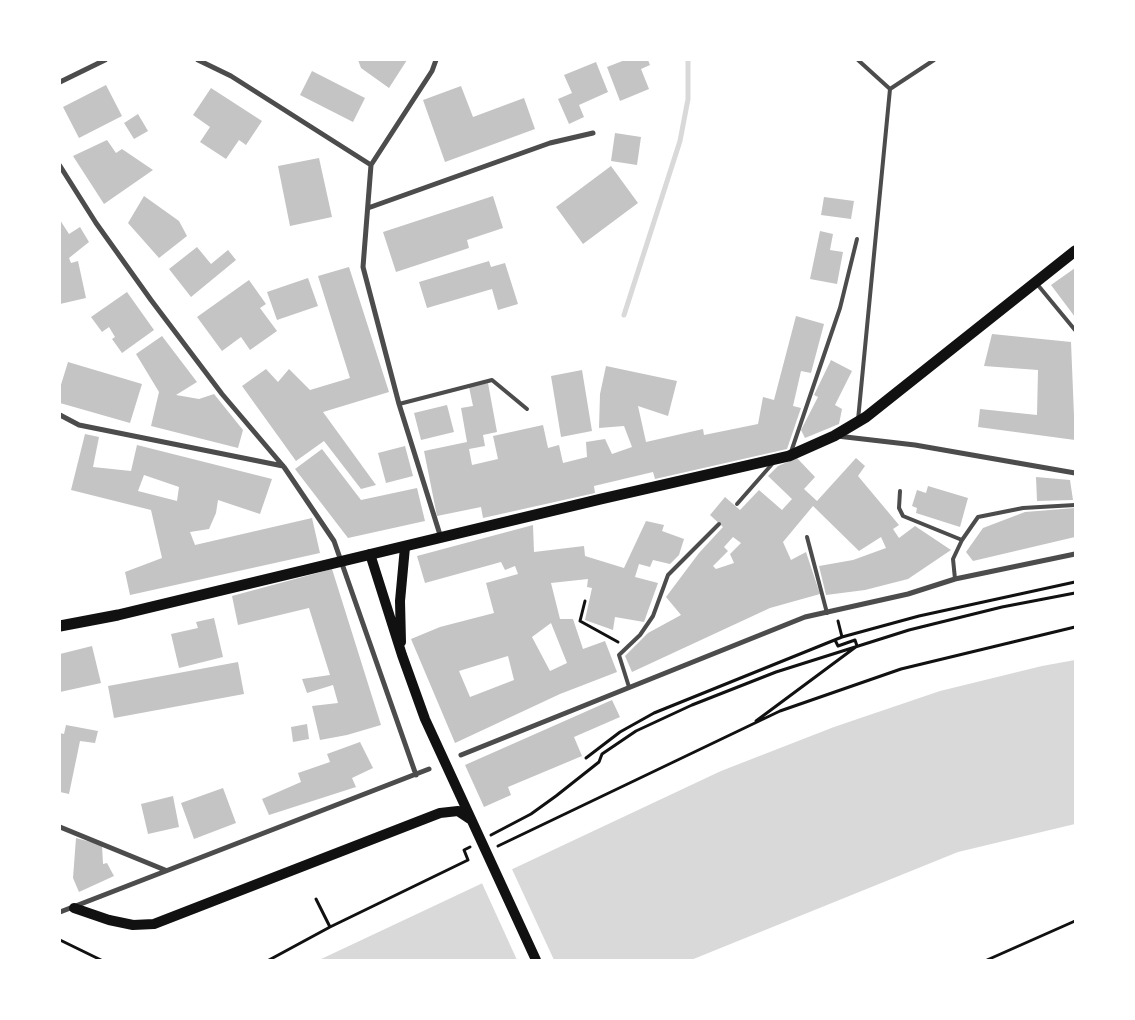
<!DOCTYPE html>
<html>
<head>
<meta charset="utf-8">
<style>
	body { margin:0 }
	#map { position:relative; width:1135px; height:1020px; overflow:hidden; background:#fff; font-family:"Sofia Sans Condensed",sans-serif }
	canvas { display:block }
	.frame { position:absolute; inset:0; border:61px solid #fff; pointer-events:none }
</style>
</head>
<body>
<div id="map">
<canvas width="1135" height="1020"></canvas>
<div class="frame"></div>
</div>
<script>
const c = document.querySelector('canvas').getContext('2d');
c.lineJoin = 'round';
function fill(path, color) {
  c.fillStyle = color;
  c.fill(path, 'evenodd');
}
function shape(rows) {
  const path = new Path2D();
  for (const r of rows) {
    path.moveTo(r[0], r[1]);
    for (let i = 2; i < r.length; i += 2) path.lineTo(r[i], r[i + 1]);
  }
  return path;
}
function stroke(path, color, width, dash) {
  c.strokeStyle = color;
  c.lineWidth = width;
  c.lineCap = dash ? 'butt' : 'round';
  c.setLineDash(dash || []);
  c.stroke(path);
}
fill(shape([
	[1075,660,1075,824,958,852,691,960,319,960,721,771,834,727,940,691,1042,666]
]), '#d9d9d9');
fill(shape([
	[511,867,554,960,517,960,481,881]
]), '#fff');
stroke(shape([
	[624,315,680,141,688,99,688,60]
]), '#d9d9d9', 5);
fill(shape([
	[358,60,407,60,389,88,361,68],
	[625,60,648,60,650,65,641,69,649,89,620,101,607,67],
	[596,62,608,92,579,105,584,117,569,124,558,99,572,93,564,75],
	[312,71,365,98,353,122,300,95],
	[106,85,122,116,79,138,63,107],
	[461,86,473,117,524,98,535,129,445,162,423,100],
	[211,88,262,121,246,145,239,140,226,159,200,142,210,127,193,115],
	[138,114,148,131,134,139,124,123],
	[615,133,641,137,637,165,611,161],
	[107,140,116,153,122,149,153,170,104,204,73,156],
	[319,158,332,217,290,226,278,166],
	[611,166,638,203,583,244,556,207],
	[144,196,179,221,187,236,159,258,128,223],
	[493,196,503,228,467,240,469,248,396,272,383,232],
	[824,197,854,201,851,219,821,215],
	[60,220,69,234,80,227,89,242,69,258,71,263,78,261,86,298,60,304],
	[820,231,833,234,830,250,843,252,837,284,810,279],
	[197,247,211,264,228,250,236,260,191,297,169,269],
	[489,261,491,267,505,263,518,304,498,310,492,289,427,308,419,282],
	[349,267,389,392,323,412,376,485,361,489,324,441,296,461,242,386,266,369,278,382,289,369,310,390,350,378,318,276],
	[1075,268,1075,317,1051,285],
	[308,278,318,306,277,320,267,292],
	[249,280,266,304,260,308,277,331,250,350,241,337,222,351,197,317],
	[127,292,154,330,122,353,112,339,115,337,109,327,102,332,91,317],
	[796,316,824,324,811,373,801,371,793,406,801,408,787,449,655,479,653,472,594,486,595,493,483,518,481,507,437,516,424,451,467,442,461,408,473,406,469,387,488,383,497,432,483,435,485,446,469,449,472,465,498,459,493,436,543,425,548,448,559,445,563,463,587,457,586,442,605,439,612,454,632,447,624,426,599,428,600,394,606,366,677,381,668,416,638,406,646,442,703,429,704,435,758,424,763,397,774,400],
	[992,334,1071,342,1075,440,978,427,980,409,1037,415,1038,370,984,366],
	[162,336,197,382,176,395,199,399,214,394,243,430,238,448,151,426,159,392,136,354],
	[831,360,852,371,835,405,842,409,839,424,805,438,801,430,818,397,814,395],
	[68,362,142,384,130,423,60,403,60,388],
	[582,370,592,431,561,437,551,376],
	[447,405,454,432,421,440,414,413],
	[85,434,99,437,93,467,131,471,137,445,272,479,260,514,218,500,216,513,209,529,190,532,195,545,312,518,320,553,130,595,125,572,162,558,151,510,71,490],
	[144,475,179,487,177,501,138,491],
	[405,446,413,476,386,483,378,453],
	[322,449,361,500,417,488,425,521,348,538,295,469],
	[797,458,815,477,804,489,817,501,856,458,865,466,858,476,899,525,893,529,899,538,915,526,951,550,908,579,865,590,826,595,819,566,853,560,886,548,881,537,859,551,813,506,783,542,791,560,806,552,820,594,770,608,632,672,625,656,648,633,681,615,666,597,699,553,723,527,710,515,725,497,740,510,759,490,782,510,792,499,768,476,778,466],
	[733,537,741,543,730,554,734,563,716,569,713,566,728,551,724,547],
	[1036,477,1070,480,1073,500,1037,501],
	[928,486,968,498,960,527,916,513,917,508,912,506,917,490,926,493],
	[1075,508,1075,537,973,561,966,552,983,528,1025,512],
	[646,521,664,525,662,531,684,539,679,555,670,564,653,560,650,567,639,564,635,577,658,583,644,622,615,617,613,630,585,620,592,588,587,587,588,579,551,583,560,619,573,619,583,649,605,641,617,672,560,694,455,743,411,639,440,627,494,613,486,583,518,574,515,566,505,570,501,562,425,583,417,556,533,525,534,552,584,546,585,556,624,568],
	[551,623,567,663,550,671,532,637],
	[508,656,514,680,470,697,459,671],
	[332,569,381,725,347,735,320,740,312,706,338,703,333,685,307,693,302,679,330,675,309,608,238,625,232,596],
	[214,618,223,657,179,668,171,634,198,628,196,622],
	[92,646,101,683,60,692,60,654],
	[238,662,244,694,114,718,108,686],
	[612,700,620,717,574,737,582,756,508,787,511,795,484,807,465,765],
	[307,724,309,739,293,742,291,727],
	[66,725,98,731,95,743,80,741,69,794,60,792,60,733,64,734],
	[360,742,373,768,352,778,356,787,269,815,262,799,301,782,298,773,330,762,327,754],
	[223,788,236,823,194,839,181,803],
	[173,796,179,827,148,834,141,804],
	[76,838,102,845,103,864,107,863,114,876,79,892,73,878]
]), '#c4c4c4');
stroke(shape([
	[585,601,580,621,618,642],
	[838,621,842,637],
	[756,721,857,646,855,640,838,646,835,640],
	[586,758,620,732,654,713,842,637,919,616,1075,582],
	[491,835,531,814,556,796,599,762,602,754,636,731,692,705,776,672,909,630,1002,607,1075,593],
	[498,846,780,711,901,669,1075,627],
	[316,899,330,927],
	[60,940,101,960],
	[269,960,330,927,468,860,464,850,470,847],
	[987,960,1075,921]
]), '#111', 3);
stroke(shape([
	[890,89,934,60],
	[1037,284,1075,330],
	[399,404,492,380,527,409],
	[858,420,890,89,858,60],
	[791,452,840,308,857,239],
	[900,491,899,508,903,516,962,540],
	[737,504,773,463],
	[807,537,827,613],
	[955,579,953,559,962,540,978,517,1023,508,1075,505],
	[629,687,619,655,640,635,653,616,668,575,719,524]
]), '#4c4c4c', 4);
stroke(shape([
	[198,60,231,76,371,165],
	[436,60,432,71,371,165,363,267,399,404,441,538],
	[60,82,105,60],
	[60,166,96,223,151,300,222,394,284,467,334,541,416,775],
	[368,208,550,143,593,133],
	[60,415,79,425,283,466],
	[837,436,915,445,1075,473],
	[461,755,805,617,908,594,955,579,1075,554],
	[60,827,165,870],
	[60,912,429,769]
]), '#4c4c4c', 5);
stroke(shape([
	[370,554,402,655,425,719,536,960],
	[401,642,400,601,405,547],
	[74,908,109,920,133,925,154,924,440,813,458,811,470,819]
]), '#111', 10);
stroke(shape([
	[60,626,118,615,601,499,789,456,834,436,866,417,1075,251]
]), '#111', 11);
</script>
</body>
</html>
